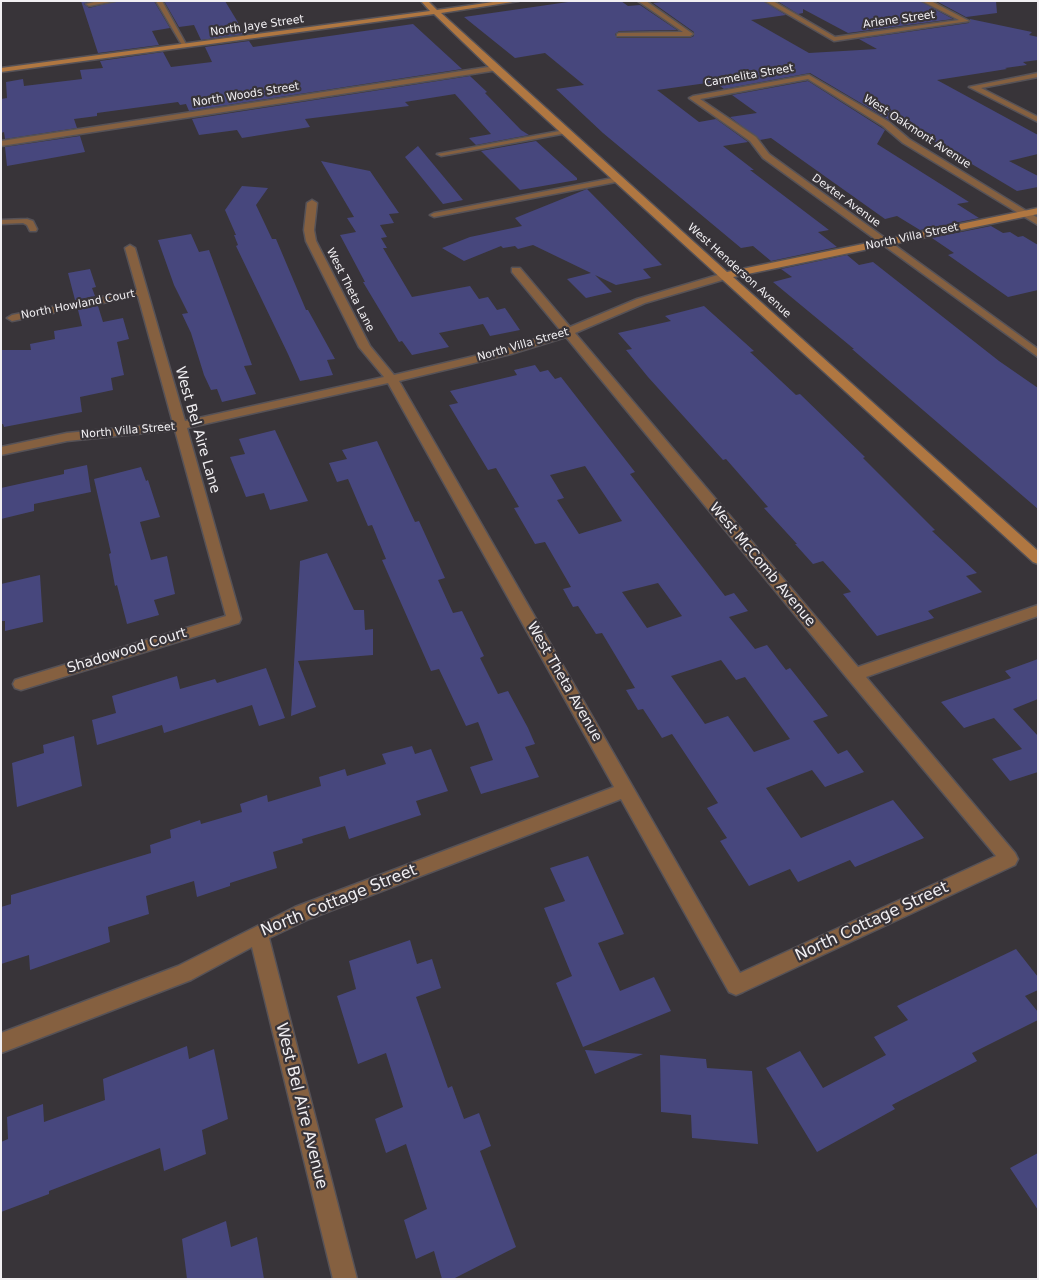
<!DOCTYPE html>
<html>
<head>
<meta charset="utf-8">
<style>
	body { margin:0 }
	#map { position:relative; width:1039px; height:1280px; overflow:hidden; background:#383439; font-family:"DejaVu Sans",sans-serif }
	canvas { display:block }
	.frame { position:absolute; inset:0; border:2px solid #f1eff2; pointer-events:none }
</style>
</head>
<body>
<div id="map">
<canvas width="1039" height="1280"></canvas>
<div class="frame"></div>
</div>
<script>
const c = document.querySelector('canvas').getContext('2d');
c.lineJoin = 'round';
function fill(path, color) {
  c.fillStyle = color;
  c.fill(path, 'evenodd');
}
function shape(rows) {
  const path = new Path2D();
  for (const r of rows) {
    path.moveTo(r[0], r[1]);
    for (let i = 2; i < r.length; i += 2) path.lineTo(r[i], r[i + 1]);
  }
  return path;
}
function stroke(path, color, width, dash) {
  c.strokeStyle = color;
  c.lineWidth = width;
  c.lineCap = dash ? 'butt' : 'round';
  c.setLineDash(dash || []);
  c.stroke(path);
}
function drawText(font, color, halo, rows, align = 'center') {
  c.font = font + ' "DejaVu Sans",sans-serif';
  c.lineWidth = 4.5;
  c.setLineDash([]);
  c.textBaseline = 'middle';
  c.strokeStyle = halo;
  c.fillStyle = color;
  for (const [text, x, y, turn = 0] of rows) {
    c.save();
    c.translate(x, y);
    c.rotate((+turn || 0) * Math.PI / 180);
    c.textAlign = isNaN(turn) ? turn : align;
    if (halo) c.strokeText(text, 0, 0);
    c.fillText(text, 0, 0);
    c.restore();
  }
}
fill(shape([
	[81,1,89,1,84,4,89,8,117,1,154,1,170,28,152,31,159,45,98,53],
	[164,1,225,1,245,34,201,40,194,25,179,27],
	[575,1,621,1,628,6,640,5,677,30,619,31,615,34,617,38,690,38,694,36,694,32,653,3,669,1,763,1,786,15,751,20,809,53,877,49,859,39,969,23,970,19,1032,32,1029,35,1038,37,1038,60,1023,62,1027,65,1005,68,1007,69,937,80,1038,135,1038,154,1009,161,1038,176,1038,187,1017,191,893,117,891,121,810,73,724,89,714,82,657,90,699,122,716,119,748,142,723,146,754,170,750,170,829,230,818,232,837,247,771,261,753,246,741,248,603,133,556,89,584,85,545,53,515,58,464,17],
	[777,1,920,1,953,19,848,33,803,9,803,13,798,14],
	[936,1,996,1,997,13,966,17],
	[413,24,462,69,189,111,186,104,180,105,178,102,97,113,97,116,74,119,77,128,5,139,4,132,1,133,1,99,7,98,6,82,23,79,24,86,82,79,80,70,103,68,100,61,163,52,171,67,212,62,205,47,249,41,253,47],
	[470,76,487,92,485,93,521,130,529,135,476,145,469,138,491,134,455,94,405,102,409,106,305,119,310,127,242,138,237,130,199,135,192,119],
	[808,81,882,128,885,130,877,144,969,202,957,204,979,218,920,230,897,216,885,219,771,138,760,140,730,117,757,113,732,95],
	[80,136,85,152,7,166,5,147],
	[536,141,577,178,577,180,520,190,481,151],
	[418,146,463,200,443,204,405,157],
	[321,161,370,171,399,213,389,214,394,223,380,225,387,237,381,238,387,248,383,248,412,297,470,286,479,299,488,297,497,310,505,308,520,330,490,336,483,324,439,333,449,347,412,355,402,341,399,342,363,282,365,282,340,235,356,232,347,218,354,217],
	[242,186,268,188,256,205,272,239,276,239,306,310,308,310,335,359,327,360,333,375,300,381,288,354,236,246,238,245,234,235,236,235,225,210],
	[587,189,662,265,643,269,651,278,616,285,595,275,612,292,586,298,567,279,591,273,533,245,518,249,515,246,503,248,501,246,464,261,442,248,470,237,522,226,515,218],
	[991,226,1003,233,1010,232,1018,237,1023,236,1038,245,1038,290,1008,297,948,255,954,253,932,238],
	[191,234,199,252,209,250,252,365,244,366,256,394,222,402,217,389,211,390,204,375,191,333,182,314,188,313,174,285,158,240],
	[847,255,859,265,873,262,999,361,1038,388,1038,509,852,349,854,349,773,282,792,277,781,269],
	[90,269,96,287,92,288,95,296,75,300,68,273],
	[98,306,103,322,123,318,129,339,117,342,124,375,111,378,113,390,80,397,82,412,4,427,3,424,1,424,1,350,31,350,30,344,55,339,54,331,82,326,78,310],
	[704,306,754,351,750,352,796,395,800,394,865,457,863,458,935,530,932,531,977,573,966,576,982,592,928,611,934,618,877,636,843,594,851,592,823,561,813,564,795,544,797,544,764,508,768,507,726,459,723,460,648,377,626,350,632,349,618,333,671,321,665,316],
	[535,365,540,372,548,370,555,379,561,377,635,472,630,474,725,596,734,593,748,611,729,617,755,649,767,645,786,670,790,668,828,716,813,721,838,754,847,750,864,772,825,787,812,770,766,788,801,838,893,800,924,838,855,867,850,860,798,882,790,869,749,886,720,841,727,838,707,808,718,803,672,734,662,738,643,709,638,710,626,690,635,688,602,633,596,634,578,606,573,607,563,589,571,587,545,542,535,544,514,508,519,507,496,468,488,470,449,405,458,403,450,391,517,375,514,370],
	[585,466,622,521,579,534,557,500,564,498,550,475],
	[658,583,682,616,647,628,622,592],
	[721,660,736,680,745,677,790,739,754,752,728,716,705,724,671,676],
	[275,430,308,501,270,510,264,493,246,497,230,457,245,454,239,439],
	[377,441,415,522,419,521,445,578,438,580,453,613,462,611,484,656,480,658,498,694,508,691,528,728,535,744,525,747,539,777,481,794,470,767,493,760,478,722,466,726,439,669,431,671,382,560,386,559,372,525,368,526,348,479,337,482,329,463,347,459,342,450],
	[87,465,91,492,34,504,34,511,1,519,1,488,64,474,64,470],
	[141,467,146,481,148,480,160,517,140,522,151,560,167,556,175,594,154,600,159,615,127,624,117,585,115,586,109,554,111,553,94,479],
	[327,553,354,610,364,610,365,630,373,629,373,655,298,661,316,707,291,716,300,561],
	[40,575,43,622,5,631,5,621,1,621,1,584],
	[1038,659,1038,699,1013,709,1038,736,1038,772,1010,781,992,759,1022,749,994,718,964,728,941,702,1011,678,1005,671],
	[266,668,285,718,259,726,252,705,164,733,162,725,97,745,92,720,116,713,112,696,177,676,180,689,215,679,217,683],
	[74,736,82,786,17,807,12,763,44,753,43,745],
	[412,746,415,754,431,749,448,791,416,801,421,815,349,839,345,826,302,839,303,843,273,852,277,868,230,883,230,886,197,897,194,881,146,896,149,914,108,927,110,942,30,970,29,955,1,964,1,907,11,904,11,895,151,853,150,845,171,838,170,830,200,820,201,824,242,812,240,804,267,795,268,802,321,786,319,777,345,769,347,776,386,764,382,754],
	[588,856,624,934,598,943,620,991,654,977,671,1011,583,1047,556,983,572,976,544,908,565,901,550,868],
	[410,940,417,964,432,959,441,988,416,997,448,1088,452,1086,464,1119,479,1113,491,1146,480,1151,516,1247,453,1279,442,1279,434,1251,416,1259,404,1220,427,1209,406,1144,386,1153,375,1119,403,1107,386,1053,358,1064,337,996,356,989,349,961],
	[1016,949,1038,977,1038,990,1025,996,1038,1012,1038,1020,972,1053,977,1061,892,1105,895,1109,817,1152,766,1068,800,1051,823,1088,886,1055,874,1037,908,1020,897,1006],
	[187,1046,189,1059,214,1049,228,1119,202,1130,206,1154,164,1171,160,1148,49,1191,49,1194,1,1212,1,1142,8,1139,7,1117,43,1104,44,1122,105,1100,103,1079],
	[585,1050,643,1054,595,1074],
	[660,1055,706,1059,707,1068,752,1071,758,1144,692,1138,691,1115,661,1112],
	[1038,1153,1038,1210,1010,1168],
	[226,1221,231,1247,257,1237,264,1279,187,1279,182,1239]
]), '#47477d');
const lane = shape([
	[98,1,115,1,89,6,86,4,98,1],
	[156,1,162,1,187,46,182,45,156,1],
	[565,130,568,132,567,133,441,156,437,154,565,130],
	[618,177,622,179,621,181,434,217,430,215,434,213,618,177],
	[27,219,33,221,37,229,36,231,30,231,27,225,23,223,1,224,1,220,27,219]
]);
const street = shape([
	[638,1,646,1,693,34,690,36,617,36,617,34,619,33,683,32,638,1],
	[765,1,773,1,835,37,959,20,922,1,931,1,969,21,834,41,765,1],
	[495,66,499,68,498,70,1,146,1,141,495,66],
	[1038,73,1038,77,981,88,1038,117,1038,122,969,87,1038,73],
	[809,75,889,122,909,139,1038,218,1038,225,903,143,883,126,808,79,700,99,756,137,769,154,1038,349,1038,357,763,158,750,141,689,98,693,96,809,75],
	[312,200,317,203,314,230,316,241,370,346,394,375,504,349,561,331,512,272,512,268,520,268,570,327,637,299,721,274,729,274,729,278,645,303,575,333,858,667,1038,605,1038,616,866,677,1015,853,1018,859,1015,865,743,992,736,995,729,992,621,799,309,919,269,938,357,1279,333,1279,252,947,191,980,1,1053,1,1033,178,966,295,907,614,787,388,383,187,428,241,619,239,623,21,690,15,688,13,684,15,680,21,678,226,616,175,430,67,441,1,455,1,447,67,433,173,423,138,296,12,321,7,318,12,315,137,290,125,248,130,245,135,248,185,421,384,377,359,347,306,241,304,230,307,203,312,200],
	[566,337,848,679,996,856,740,973,399,381,511,354,566,337]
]);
const secondary = shape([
	[421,1,428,1,437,10,500,1,519,1,441,13,727,272,1038,208,1038,214,733,277,1038,551,1038,564,1033,562,492,70,434,14,1,72,1,68,430,11,421,1]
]);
stroke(lane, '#565257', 3);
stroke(street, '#565257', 3);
stroke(secondary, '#565257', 3);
fill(lane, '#856040');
fill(street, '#856040');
fill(secondary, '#b07741');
drawText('11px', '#f1eff2', '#383439', [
	["Arlene Street",899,20,-8],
	["North Jaye Street",257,26,-8],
	["Carmelita Street",749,76,-10],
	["North Woods Street",246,95,-9],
	["West Oakmont Avenue",917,132,33],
	["Dexter Avenue",846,201,36],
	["North Villa Street",912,237,-12],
	["West Henderson Avenue",739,271,42],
	["West Theta Lane",350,290,63],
	["North Howland Court",78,305,-11],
	["North Villa Street",523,345,-16],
	["North Villa Street",128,431,-5]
]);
drawText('14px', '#f1eff2', '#383439', [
	["West Bel Aire Lane",197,430,74],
	["West McComb Avenue",762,565,50],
	["Shadowood Court",127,651,-17],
	["West Theta Avenue",564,682,60]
]);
drawText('16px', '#f1eff2', '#383439', [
	["North Cottage Street",339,901,-22],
	["North Cottage Street",872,922,-25],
	["West Bel Aire Avenue",301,1106,76]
]);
</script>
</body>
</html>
